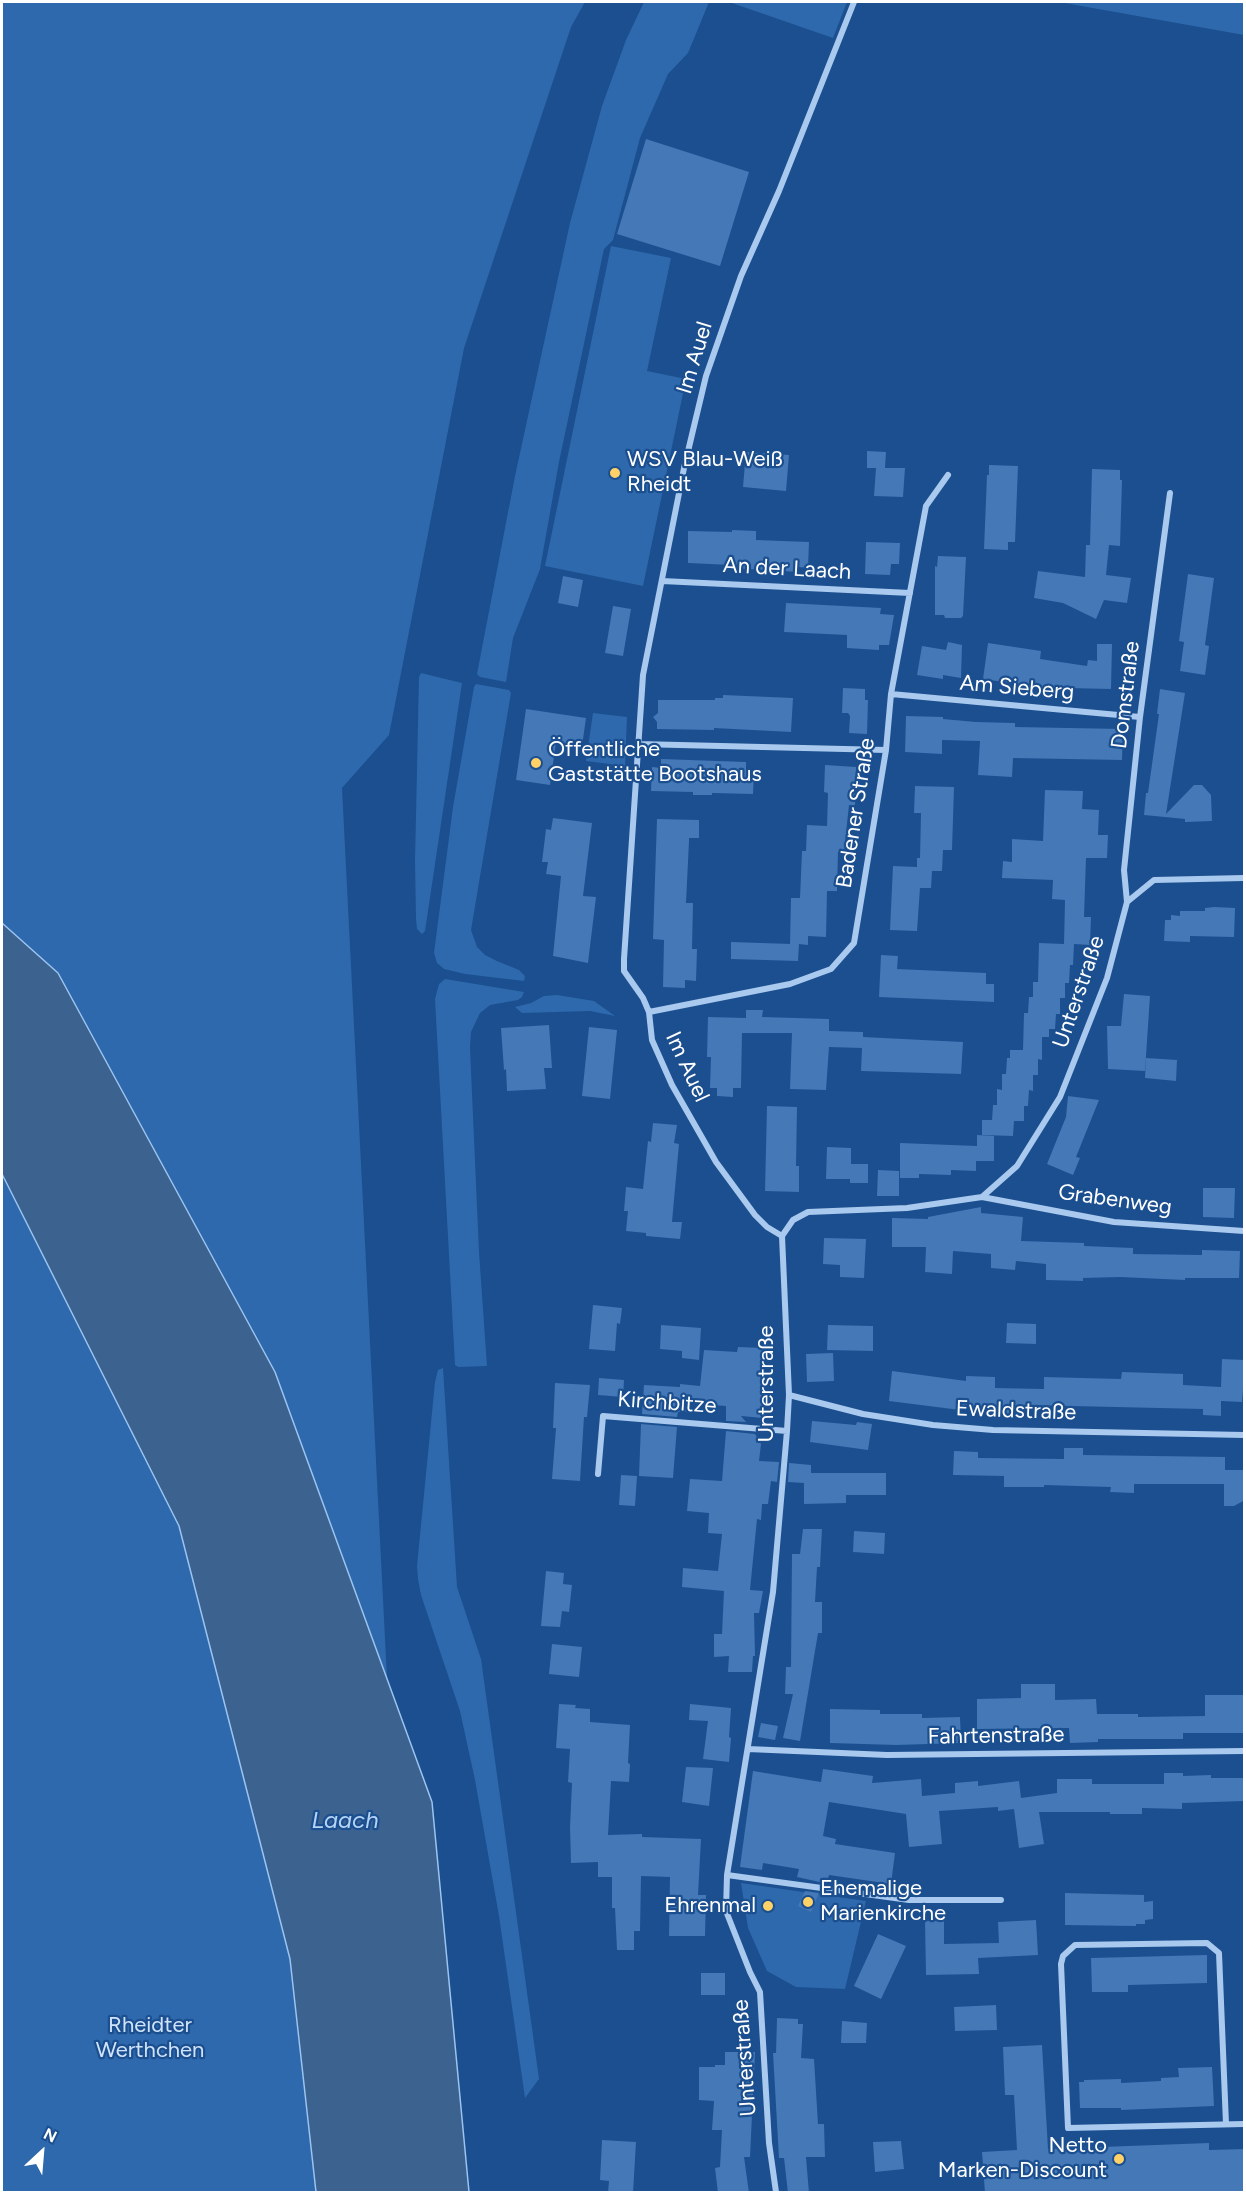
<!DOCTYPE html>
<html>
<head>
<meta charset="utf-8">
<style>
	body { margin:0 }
	#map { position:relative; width:1246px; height:2194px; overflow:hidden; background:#1b4f8f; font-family:Figtree,sans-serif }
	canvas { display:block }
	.frame { position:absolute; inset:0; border:3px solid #fff; pointer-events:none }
	.north { position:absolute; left:12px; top:2122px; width:60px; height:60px; -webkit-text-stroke:4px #1b4f8f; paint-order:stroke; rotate:26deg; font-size:16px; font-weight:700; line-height:24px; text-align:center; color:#fff }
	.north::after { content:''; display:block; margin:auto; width:21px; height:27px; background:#fff; clip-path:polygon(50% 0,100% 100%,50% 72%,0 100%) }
</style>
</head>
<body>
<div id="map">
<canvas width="1246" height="2194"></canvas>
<div class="frame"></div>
<div class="north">N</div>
</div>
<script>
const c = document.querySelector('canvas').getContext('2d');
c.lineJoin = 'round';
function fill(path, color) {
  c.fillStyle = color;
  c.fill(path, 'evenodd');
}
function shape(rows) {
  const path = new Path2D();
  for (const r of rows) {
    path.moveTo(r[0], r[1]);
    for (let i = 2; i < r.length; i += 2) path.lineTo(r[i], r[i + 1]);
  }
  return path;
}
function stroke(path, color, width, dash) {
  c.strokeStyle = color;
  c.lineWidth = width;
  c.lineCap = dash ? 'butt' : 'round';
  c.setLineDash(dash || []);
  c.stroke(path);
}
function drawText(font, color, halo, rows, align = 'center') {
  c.font = font + ' Figtree,sans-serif';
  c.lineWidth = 4.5;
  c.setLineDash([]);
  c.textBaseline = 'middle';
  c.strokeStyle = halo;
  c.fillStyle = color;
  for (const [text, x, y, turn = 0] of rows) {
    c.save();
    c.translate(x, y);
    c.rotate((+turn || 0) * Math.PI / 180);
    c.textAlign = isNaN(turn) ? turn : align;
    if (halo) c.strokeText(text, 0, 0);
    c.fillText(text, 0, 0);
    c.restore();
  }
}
fill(shape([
	[2,2,585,2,571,27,464,348,389,735,342,788,387,1678,275,1372,58,973,2,923],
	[644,2,709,2,688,53,668,74,640,138,613,240,604,249,559,462,540,569,513,638,506,682,480,677,477,674,515,476,570,223,602,106,626,40],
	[729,2,847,2,833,38],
	[1059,2,1244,2,1244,35],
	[611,246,671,258,647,371,686,379,643,586,545,566],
	[421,673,462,683,425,931,422,934,417,929,416,919,415,861,419,677],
	[476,684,509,690,511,693,471,930,477,947,485,955,497,961,519,970,525,976,524,981,465,974,444,969,437,963,434,953,453,807,474,687],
	[593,713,627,717,625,766,586,761],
	[445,979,524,992,522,997,518,1000,490,1005,480,1013,471,1032,470,1048,479,1252,487,1366,458,1367,455,1365,435,999,439,984],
	[557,995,594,1001,615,1016,590,1011,522,1013,515,1007,531,1003,544,996],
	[2,1174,179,1526,290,1959,316,2192,2,2192],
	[443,1368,457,1587,481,1659,539,2079,525,2098,499,1916,475,1780,460,1711,421,1595,418,1579,417,1566,435,1382,438,1370],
	[741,1883,866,1901,845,1989,796,1987,767,1971,748,1928]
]), '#2e69ad');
const water = shape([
	[2,923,58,973,275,1372,432,1802,469,2192,316,2192,290,1959,179,1526,2,1174,2,923]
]);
fill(water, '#3c6290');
stroke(water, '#9cc4f0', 1.5);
fill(shape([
	[646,139,749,172,720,266,617,234],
	[867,451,886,452,885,468,905,468,903,497,874,496,876,468,867,468],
	[746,452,789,455,786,491,743,487],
	[989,465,1018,466,1015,542,1008,542,1008,550,984,549,987,475,989,475],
	[1092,469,1120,470,1120,480,1122,480,1120,546,1109,545,1106,575,1131,578,1127,603,1104,600,1096,619,1063,603,1034,598,1038,571,1085,577,1086,545,1090,545],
	[732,530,756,531,756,540,809,542,808,568,799,567,799,572,731,568,731,565,688,563,688,531,732,532],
	[866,542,900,543,899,564,891,564,890,575,865,574],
	[938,556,966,557,963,616,961,618,945,618,944,615,935,615,935,566,937,567],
	[1188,574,1214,578,1205,645,1209,646,1205,675,1180,671,1184,642,1179,641],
	[563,576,583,580,578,607,558,603],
	[786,603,881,608,880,614,894,615,889,645,879,645,879,650,847,648,847,635,784,632],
	[613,606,631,609,623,656,605,653],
	[948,642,962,645,961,678,943,675,943,679,917,675,922,646,946,650],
	[988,643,1041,651,1040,659,1087,666,1088,660,1097,661,1097,644,1112,644,1111,689,1067,688,1067,691,983,679],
	[843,688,865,689,865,700,868,700,867,734,849,733,850,716,848,713,842,713],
	[1160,689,1185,693,1166,814,1194,785,1202,785,1211,795,1212,821,1185,822,1185,819,1144,815,1146,793,1148,793,1159,714,1157,714],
	[723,695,793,698,791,732,714,728,714,730,657,729,657,722,653,717,658,713,658,700,715,700,715,698,723,698],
	[526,709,586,718,582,746,556,742,550,785,516,780],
	[906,716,943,717,943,719,976,722,1015,723,1015,727,1123,729,1122,760,1013,758,1012,777,978,775,980,741,942,740,942,754,905,752],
	[661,759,746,762,746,771,754,771,753,794,712,793,712,795,693,795,693,792,651,791,652,767,661,768],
	[825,765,856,767,855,805,849,805,844,852,838,852,837,891,827,891,826,937,808,936,808,945,799,944,798,961,731,959,731,942,791,944,790,944,791,898,800,898,802,851,806,851,807,825,827,826,828,793,824,792],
	[915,786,954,787,952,850,943,850,942,871,932,871,931,888,920,888,917,931,890,930,893,866,917,867,917,858,920,858,921,813,914,813],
	[1045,790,1083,791,1082,809,1099,810,1098,835,1108,835,1107,858,1086,858,1084,917,1091,917,1090,945,1074,944,1073,965,1070,965,1069,983,1065,983,1065,998,1060,998,1060,1014,1056,1014,1055,1029,1049,1029,1049,1037,1042,1037,1042,1060,1038,1059,1038,1075,1033,1075,1033,1091,1029,1090,1028,1106,1024,1106,1024,1121,1014,1121,1013,1136,982,1135,982,1120,992,1120,993,1105,997,1105,997,1089,1002,1090,1002,1074,1006,1074,1007,1058,1010,1058,1010,1050,1023,1050,1024,1013,1028,1013,1029,997,1033,997,1033,982,1038,982,1039,943,1064,944,1065,900,1052,899,1053,880,1002,878,1003,861,1012,862,1012,839,1043,841],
	[553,818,592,823,583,896,596,897,588,963,553,956,561,876,546,874,548,862,542,862,546,829,551,830],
	[657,819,699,820,699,838,689,838,689,841,686,903,693,903,692,949,697,949,696,981,685,980,685,988,663,987,664,940,653,939],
	[1214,907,1235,908,1234,937,1190,936,1190,942,1164,941,1165,920,1171,920,1171,915,1180,916,1180,911,1205,911,1205,908],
	[881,955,898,956,897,969,986,973,986,984,994,984,994,1002,879,997],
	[1124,994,1150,996,1145,1071,1108,1069,1107,1026,1121,1026],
	[746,1010,763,1010,762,1017,829,1019,829,1031,863,1032,863,1037,963,1042,961,1074,861,1071,862,1048,829,1047,826,1090,790,1089,792,1033,742,1033,741,1088,733,1088,733,1097,717,1096,717,1088,710,1088,711,1057,707,1057,708,1017,746,1018],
	[549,1025,552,1068,544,1068,546,1089,507,1091,506,1069,504,1070,501,1028],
	[589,1027,617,1030,610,1099,582,1096],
	[1146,1058,1177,1060,1176,1081,1145,1078],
	[1068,1096,1099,1100,1076,1157,1080,1158,1073,1175,1047,1164,1066,1117],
	[767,1106,797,1107,796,1166,799,1166,799,1192,765,1191],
	[653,1123,677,1125,674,1143,679,1144,672,1222,682,1222,680,1239,646,1236,646,1233,626,1231,628,1211,624,1211,626,1187,643,1189,648,1141,651,1142],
	[977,1135,994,1136,994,1161,976,1161,976,1171,951,1170,951,1175,919,1174,919,1178,900,1178,900,1143,977,1146],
	[827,1147,851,1148,851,1164,868,1164,868,1183,850,1183,850,1179,826,1179],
	[878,1170,899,1171,899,1196,877,1196],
	[1203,1188,1235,1188,1234,1218,1203,1217],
	[981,1207,981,1213,1023,1217,1021,1241,1084,1243,1084,1246,1133,1248,1133,1254,1202,1255,1202,1250,1240,1251,1239,1278,1185,1278,1185,1280,1120,1277,1083,1278,1083,1281,1046,1280,1046,1264,1016,1261,1015,1270,991,1268,991,1254,953,1251,952,1274,925,1272,926,1247,892,1247,892,1218,928,1219,928,1217],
	[824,1238,866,1239,864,1278,840,1277,840,1265,823,1264],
	[593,1305,622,1308,620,1324,617,1323,615,1351,589,1349],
	[1007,1323,1036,1324,1036,1344,1006,1343],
	[661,1325,701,1328,699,1360,682,1358,682,1351,660,1349],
	[828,1325,873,1326,873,1351,827,1350],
	[738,1347,763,1348,761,1393,765,1393,763,1418,741,1416,746,1422,726,1421,726,1406,687,1403,686,1412,678,1412,677,1417,642,1414,644,1385,680,1387,680,1384,700,1386,704,1350,737,1352],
	[833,1353,834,1381,807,1382,806,1354],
	[1222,1359,1245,1360,1245,1365,1242,1402,1221,1401,1221,1416,1203,1415,1203,1409,1027,1405,1027,1414,995,1413,995,1410,960,1410,889,1401,892,1371,966,1381,966,1376,995,1377,995,1388,1044,1389,1044,1377,1121,1379,1122,1372,1183,1374,1183,1385,1221,1387],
	[599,1378,624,1380,623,1397,598,1395],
	[555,1383,590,1385,587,1417,584,1417,580,1481,552,1479,556,1428,553,1428],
	[812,1421,856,1425,857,1422,872,1424,868,1450,810,1442],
	[641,1424,677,1427,673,1478,639,1476],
	[726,1431,755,1434,761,1444,759,1461,779,1462,777,1482,771,1481,768,1504,762,1504,761,1520,757,1519,750,1590,763,1591,759,1613,754,1613,755,1656,753,1656,752,1672,728,1672,729,1656,714,1657,714,1634,722,1634,724,1591,682,1587,683,1568,718,1571,722,1534,708,1533,709,1513,687,1511,690,1479,722,1481],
	[1064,1448,1083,1448,1083,1455,1225,1457,1225,1470,1245,1470,1245,1500,1234,1506,1224,1506,1224,1484,1134,1484,1134,1493,1110,1492,1111,1487,1044,1485,1044,1487,1004,1487,1004,1476,953,1475,954,1451,978,1452,978,1458,1064,1459],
	[789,1463,811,1465,811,1473,886,1473,886,1495,846,1495,846,1503,804,1504,804,1483,788,1482],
	[621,1475,637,1476,635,1506,619,1505],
	[803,1529,822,1529,820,1567,817,1567,815,1602,822,1602,822,1633,818,1633,800,1741,783,1738,793,1694,785,1694,786,1667,791,1667,792,1554,800,1554],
	[854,1531,885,1533,884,1554,853,1552],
	[546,1571,564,1573,563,1584,572,1585,569,1612,562,1611,560,1627,541,1626],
	[552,1644,582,1647,579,1677,549,1674],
	[1021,1684,1055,1684,1055,1700,1096,1699,1097,1714,1138,1714,1138,1717,1205,1716,1205,1695,1245,1695,1245,1733,1183,1733,1183,1739,1098,1739,1098,1742,1070,1743,1069,1728,977,1729,977,1699,1021,1698],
	[559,1704,576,1705,575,1708,590,1709,590,1722,630,1725,628,1763,630,1764,629,1782,611,1781,608,1835,642,1834,642,1837,701,1839,698,1895,706,1895,705,1936,669,1936,670,1877,641,1876,640,1931,634,1931,634,1950,617,1950,615,1908,612,1908,612,1877,598,1877,598,1862,571,1863,570,1827,572,1783,568,1782,570,1749,556,1748],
	[690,1704,731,1708,729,1737,731,1738,729,1762,703,1759,708,1721,689,1720],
	[830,1709,880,1710,880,1714,922,1714,922,1718,960,1717,961,1743,896,1745,830,1743],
	[761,1723,778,1726,775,1740,758,1737],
	[686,1767,713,1768,709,1806,682,1802],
	[823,1769,873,1776,872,1783,921,1779,922,1796,955,1793,955,1783,978,1781,978,1786,1019,1781,1021,1798,1057,1793,1057,1779,1092,1779,1092,1784,1164,1784,1164,1773,1183,1773,1183,1776,1211,1775,1211,1778,1245,1778,1245,1801,1182,1803,1182,1809,1142,1808,1142,1814,1110,1814,1110,1812,1039,1812,1044,1844,1019,1848,1014,1809,998,1811,998,1807,939,1811,942,1844,909,1847,906,1814,829,1802,823,1836,836,1839,835,1844,895,1853,891,1884,829,1875,827,1883,824,1883,797,1877,799,1869,763,1863,762,1870,740,1867,753,1771,821,1782],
	[805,1891,819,1893,811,1912,798,1906],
	[1065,1893,1144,1895,1144,1902,1153,1901,1153,1919,1145,1920,1145,1924,1136,1924,1136,1926,1065,1925],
	[1036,1920,1038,1955,978,1958,979,1974,926,1975,925,1921,944,1921,944,1944,999,1943,998,1922],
	[878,1934,906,1946,881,1999,854,1986],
	[1207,1955,1207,1983,1128,1985,1128,1992,1092,1992,1091,1958],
	[701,1973,725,1973,725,1995,701,1995],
	[996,2005,997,2030,955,2031,954,2007],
	[777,2018,798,2019,798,2024,803,2024,801,2058,814,2059,818,2124,824,2124,825,2157,806,2157,809,2193,788,2193,784,2158,779,2158,773,2053,776,2053],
	[842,2021,867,2023,866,2043,841,2043],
	[1042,2045,1048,2149,1209,2143,1209,2150,1245,2149,1245,2193,985,2193,982,2152,1017,2150,1014,2095,1005,2095,1003,2047],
	[725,2052,755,2052,750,2157,744,2157,749,2193,718,2193,715,2168,720,2167,722,2130,712,2130,714,2101,699,2100,699,2067,715,2067,715,2065,725,2065],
	[1212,2067,1214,2106,1121,2110,1121,2108,1080,2108,1079,2082,1084,2082,1084,2080,1121,2079,1121,2083,1161,2081,1161,2078,1179,2077,1178,2068],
	[602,2140,636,2142,633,2193,608,2193,609,2181,600,2180],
	[901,2141,904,2169,875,2172,873,2142]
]), '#4478b7');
stroke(shape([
	[662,581,910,593],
	[891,694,1140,717],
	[638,744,886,750],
	[1127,902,1124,870,1140,717,1170,493],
	[649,1012,790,984,831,969,854,943,886,750,891,694,926,506,948,475],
	[982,1197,1114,1222,1244,1231],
	[782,1236,767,1227,755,1215,716,1162,672,1085,652,1040,649,1012,643,998,624,971,624,959,643,675,684,468,706,376,741,276,779,191,854,2],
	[789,1395,863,1414,933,1425,993,1430,1244,1435],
	[598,1474,603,1416,787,1431],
	[748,1749,887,1755,1244,1751],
	[727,1875,909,1900,1001,1900],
	[1226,2124,1219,1953,1207,1943,1075,1945,1063,1956,1061,1964,1068,2128,1244,2124],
	[776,2192,769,2143,760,1992,750,1972,726,1911,727,1875,773,1592,787,1431,789,1395,782,1236,793,1220,808,1212,907,1208,982,1197,1017,1166,1060,1097,1107,978,1127,902,1154,880,1244,878]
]), '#a9c9ee', 6);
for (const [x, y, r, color] of [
	[615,473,6,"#ffd166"],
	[536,763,6,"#ffd166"],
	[808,1902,6,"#ffd166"],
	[768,1906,6,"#ffd166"],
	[1119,2159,6,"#ffd166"]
]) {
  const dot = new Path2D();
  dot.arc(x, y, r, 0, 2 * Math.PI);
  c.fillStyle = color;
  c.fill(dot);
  stroke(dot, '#1b4f8f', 2);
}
drawText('22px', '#fff', '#1b4f8f', [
	["Im Auel",695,358,-73],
	["An der Laach",787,569,3],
	["Am Sieberg",1017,688,5],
	["Domstraße",1126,695,-83],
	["Badener Straße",856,813,-81],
	["Unterstraße",1079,992,-71],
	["Im Auel",687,1067,65],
	["Grabenweg",1115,1200,8],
	["Unterstraße",767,1384,-90],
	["Kirchbitze",667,1403,4],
	["Ewaldstraße",1016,1411,2],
	["Fahrtenstraße",996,1736,-1],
	["Unterstraße",745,2058,-94]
]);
drawText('22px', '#fff', '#1b4f8f', [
	["WSV Blau-Weiß",627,460],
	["Rheidt",627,485],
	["Öffentliche",548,750],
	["Gaststätte Bootshaus",548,775],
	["Ehemalige",820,1889],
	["Marienkirche",820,1914],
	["Ehrenmal",756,1906,"right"],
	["Netto",1107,2146,"right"],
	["Marken-Discount",1107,2171,"right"]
], 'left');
drawText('22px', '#cfe3fa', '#1b4f8f', [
	["Rheidter",150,2026],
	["Werthchen",150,2051]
]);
drawText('italic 24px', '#b5d3f5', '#1b4f8f', [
	["Laach",345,1821]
]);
</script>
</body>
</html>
